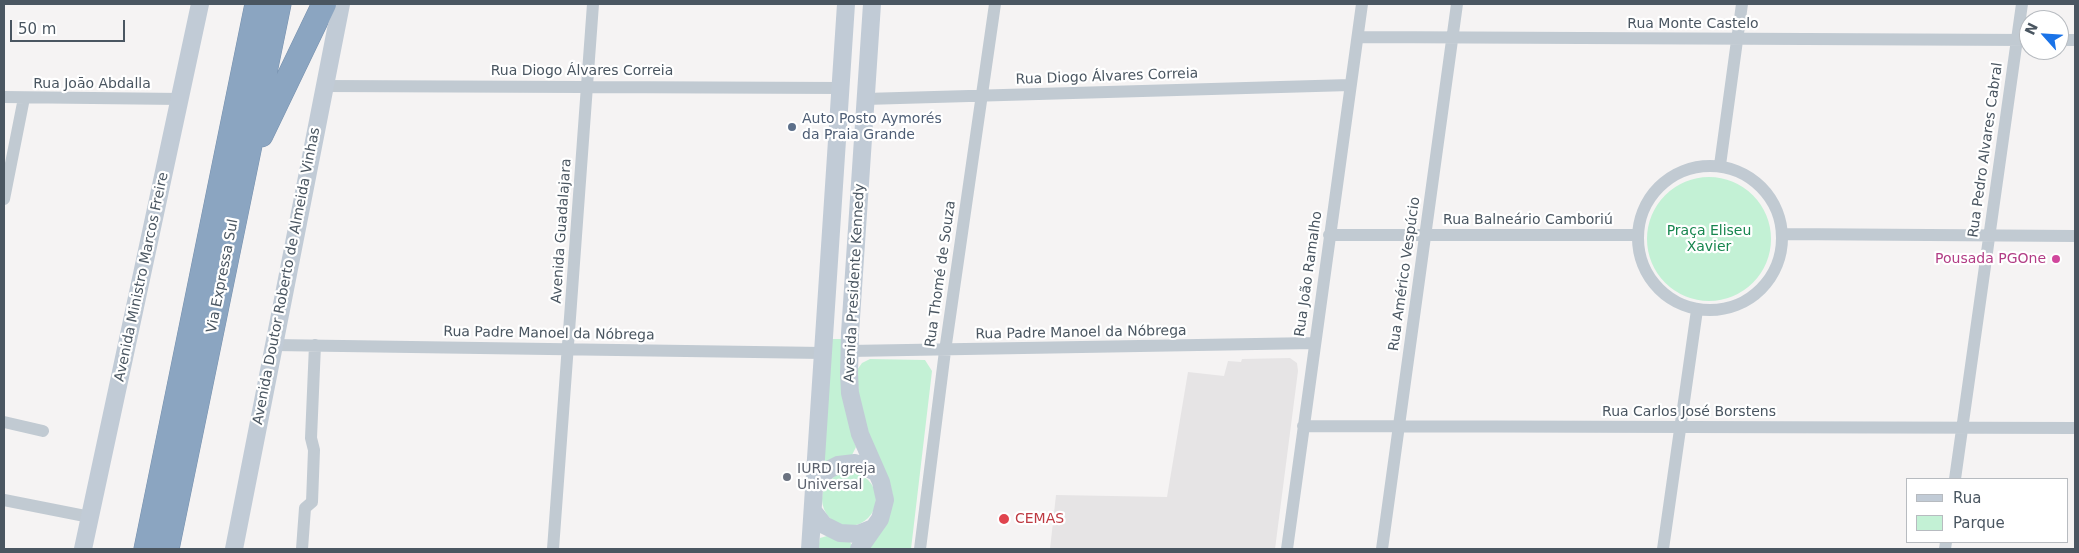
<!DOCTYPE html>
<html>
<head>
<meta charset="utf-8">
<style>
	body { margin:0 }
	#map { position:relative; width:2079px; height:553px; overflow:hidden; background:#f5f3f3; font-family:"DejaVu Sans",sans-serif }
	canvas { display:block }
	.frame { position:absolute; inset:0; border:5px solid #4a5661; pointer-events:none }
	.legend { position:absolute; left:1906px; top:478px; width:162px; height:65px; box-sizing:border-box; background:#fff; border:1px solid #b7bbc0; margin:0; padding:6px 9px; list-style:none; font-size:15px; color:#4a5661 }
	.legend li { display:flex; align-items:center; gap:10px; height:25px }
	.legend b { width:25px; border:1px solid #b7bbc0 }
	.north { position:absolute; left:2019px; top:10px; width:50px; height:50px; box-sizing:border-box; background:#fff; border:1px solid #b7bbc0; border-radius:50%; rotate:296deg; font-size:14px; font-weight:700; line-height:20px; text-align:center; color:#4a5661 }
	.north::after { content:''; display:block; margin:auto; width:18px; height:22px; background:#1a73e8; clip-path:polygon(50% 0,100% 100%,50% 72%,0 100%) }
	.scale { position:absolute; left:10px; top:20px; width:115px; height:22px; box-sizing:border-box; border:2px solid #4a5661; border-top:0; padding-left:6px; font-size:15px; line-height:18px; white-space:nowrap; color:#4a5661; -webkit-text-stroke:4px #fff; paint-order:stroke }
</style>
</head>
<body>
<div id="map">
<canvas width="2079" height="553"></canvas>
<div class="frame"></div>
<ul class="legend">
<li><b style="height:6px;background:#c1cbd6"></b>Rua</li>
<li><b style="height:14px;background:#c3f1d5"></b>Parque</li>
</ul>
<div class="north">N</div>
<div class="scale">50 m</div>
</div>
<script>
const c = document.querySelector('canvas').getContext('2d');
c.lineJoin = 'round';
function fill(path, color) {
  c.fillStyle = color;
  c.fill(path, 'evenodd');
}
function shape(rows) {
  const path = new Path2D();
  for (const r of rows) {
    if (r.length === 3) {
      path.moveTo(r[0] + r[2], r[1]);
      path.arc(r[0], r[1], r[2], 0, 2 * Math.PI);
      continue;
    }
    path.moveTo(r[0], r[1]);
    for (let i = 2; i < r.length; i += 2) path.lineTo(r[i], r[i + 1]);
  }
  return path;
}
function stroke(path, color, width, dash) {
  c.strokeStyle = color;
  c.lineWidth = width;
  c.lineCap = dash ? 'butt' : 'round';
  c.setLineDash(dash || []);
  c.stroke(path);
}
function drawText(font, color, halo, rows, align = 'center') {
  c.font = font + ' "DejaVu Sans",sans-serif';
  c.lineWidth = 4.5;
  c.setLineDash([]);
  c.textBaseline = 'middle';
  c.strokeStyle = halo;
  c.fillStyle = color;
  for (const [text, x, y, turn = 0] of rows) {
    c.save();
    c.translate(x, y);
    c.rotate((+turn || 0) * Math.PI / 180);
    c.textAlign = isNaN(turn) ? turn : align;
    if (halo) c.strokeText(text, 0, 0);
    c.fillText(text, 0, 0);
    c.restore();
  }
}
fill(shape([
	[1290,358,1297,363,1298,371,1275,549,1050,549,1056,495,1167,497,1188,372,1224,376,1228,361,1241,362,1242,359]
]), '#e6e4e5');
fill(shape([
	[1709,239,62],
	[832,339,842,339,853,438,856,447,852,455,827,462,824,461],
	[870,359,925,360,932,371,911,549,868,549,893,496,890,484,871,444,859,399,857,370,862,363],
	[849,499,27],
	[827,536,850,542,852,545,851,549,818,549,820,538]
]), '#c3f1d5');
const highway = shape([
	[261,135,324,4],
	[146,549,257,4],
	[167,549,279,4]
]);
stroke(highway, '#7690ad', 25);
stroke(shape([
	[1358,37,2029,40],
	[2059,40,2075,40],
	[324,86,840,88],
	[4,97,181,99],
	[865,99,1350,85],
	[1720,165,1742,4],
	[1710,238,72],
	[4,199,24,98],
	[1782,234,2075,236],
	[1329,235,1637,235],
	[274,345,823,353],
	[849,351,1314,343],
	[4,422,43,431],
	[1303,426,2075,428],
	[1955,479,2022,4],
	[4,500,90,517],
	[302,549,305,508,312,502,314,450,311,438,315,345],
	[553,549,593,4],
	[920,549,945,351,995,4],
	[1287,549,1362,4],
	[1382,549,1457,4],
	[1663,549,1697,310],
	[1945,549,1946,542]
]), '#c1cad2', 12);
stroke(shape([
	[815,483,828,470,838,465,855,463,876,472],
	[813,511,824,525,840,533,858,534,873,528],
	[83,549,200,4],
	[234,549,341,4],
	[810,549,846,4],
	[859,549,880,519,885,500,881,482,860,434,850,393,849,373,850,333,872,4]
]), '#c1cbd6', 18);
stroke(highway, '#8ba5c1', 24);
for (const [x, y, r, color] of [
	[792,127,5,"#5c6f8a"],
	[2056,259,5,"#d1479c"],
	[787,477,5,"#6b7280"],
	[1004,519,6,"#e0444e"]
]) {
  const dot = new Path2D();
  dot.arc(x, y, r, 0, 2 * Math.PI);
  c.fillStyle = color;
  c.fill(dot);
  stroke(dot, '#fff', 2);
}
drawText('14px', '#4a5661', '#fff', [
	["Rua Monte Castelo",1693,24],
	["Rua Diogo Álvares Correia",582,71],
	["Rua Diogo Álvares Correia",1107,77,-2],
	["Rua Joāo Abdalla",92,84],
	["Rua Pedro Alvares Cabral",1986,150,-82],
	["Rua Balneário Camboriú",1528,220],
	["Avenida Guadalajara",562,231,-86],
	["Rua Thomé de Souza",941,274,-82],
	["Rua João Ramalho",1309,274,-82],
	["Rua Américo Vespúcio",1405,274,-82],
	["Via Expressa Sul",223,276,-79],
	["Avenida Doutor Roberto de Almeida Vinhas",287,276,-79],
	["Avenida Ministro Marcos Freire",142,277,-78],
	["Avenida Presidente Kennedy",855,283,-87],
	["Rua Padre Manoel da Nóbrega",1081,333,-1],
	["Rua Padre Manoel da Nóbrega",549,334,1],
	["Rua Carlos José Borstens",1689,412]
]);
drawText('14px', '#4e5e75', '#fff', [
	["Auto Posto Aymorés",802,119],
	["da Praia Grande",802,135]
], 'left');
drawText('14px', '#17864f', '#fff', [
	["Praça Eliseu",1709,231],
	["Xavier",1709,247]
]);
drawText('14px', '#b23c85', '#fff', [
	["Pousada PGOne",2046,259]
], 'right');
drawText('14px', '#5b616d', '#fff', [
	["IURD Igreja",797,469],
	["Universal",797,485]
], 'left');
drawText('14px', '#be3a42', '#fff', [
	["CEMAS",1015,519]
], 'left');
</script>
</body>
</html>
